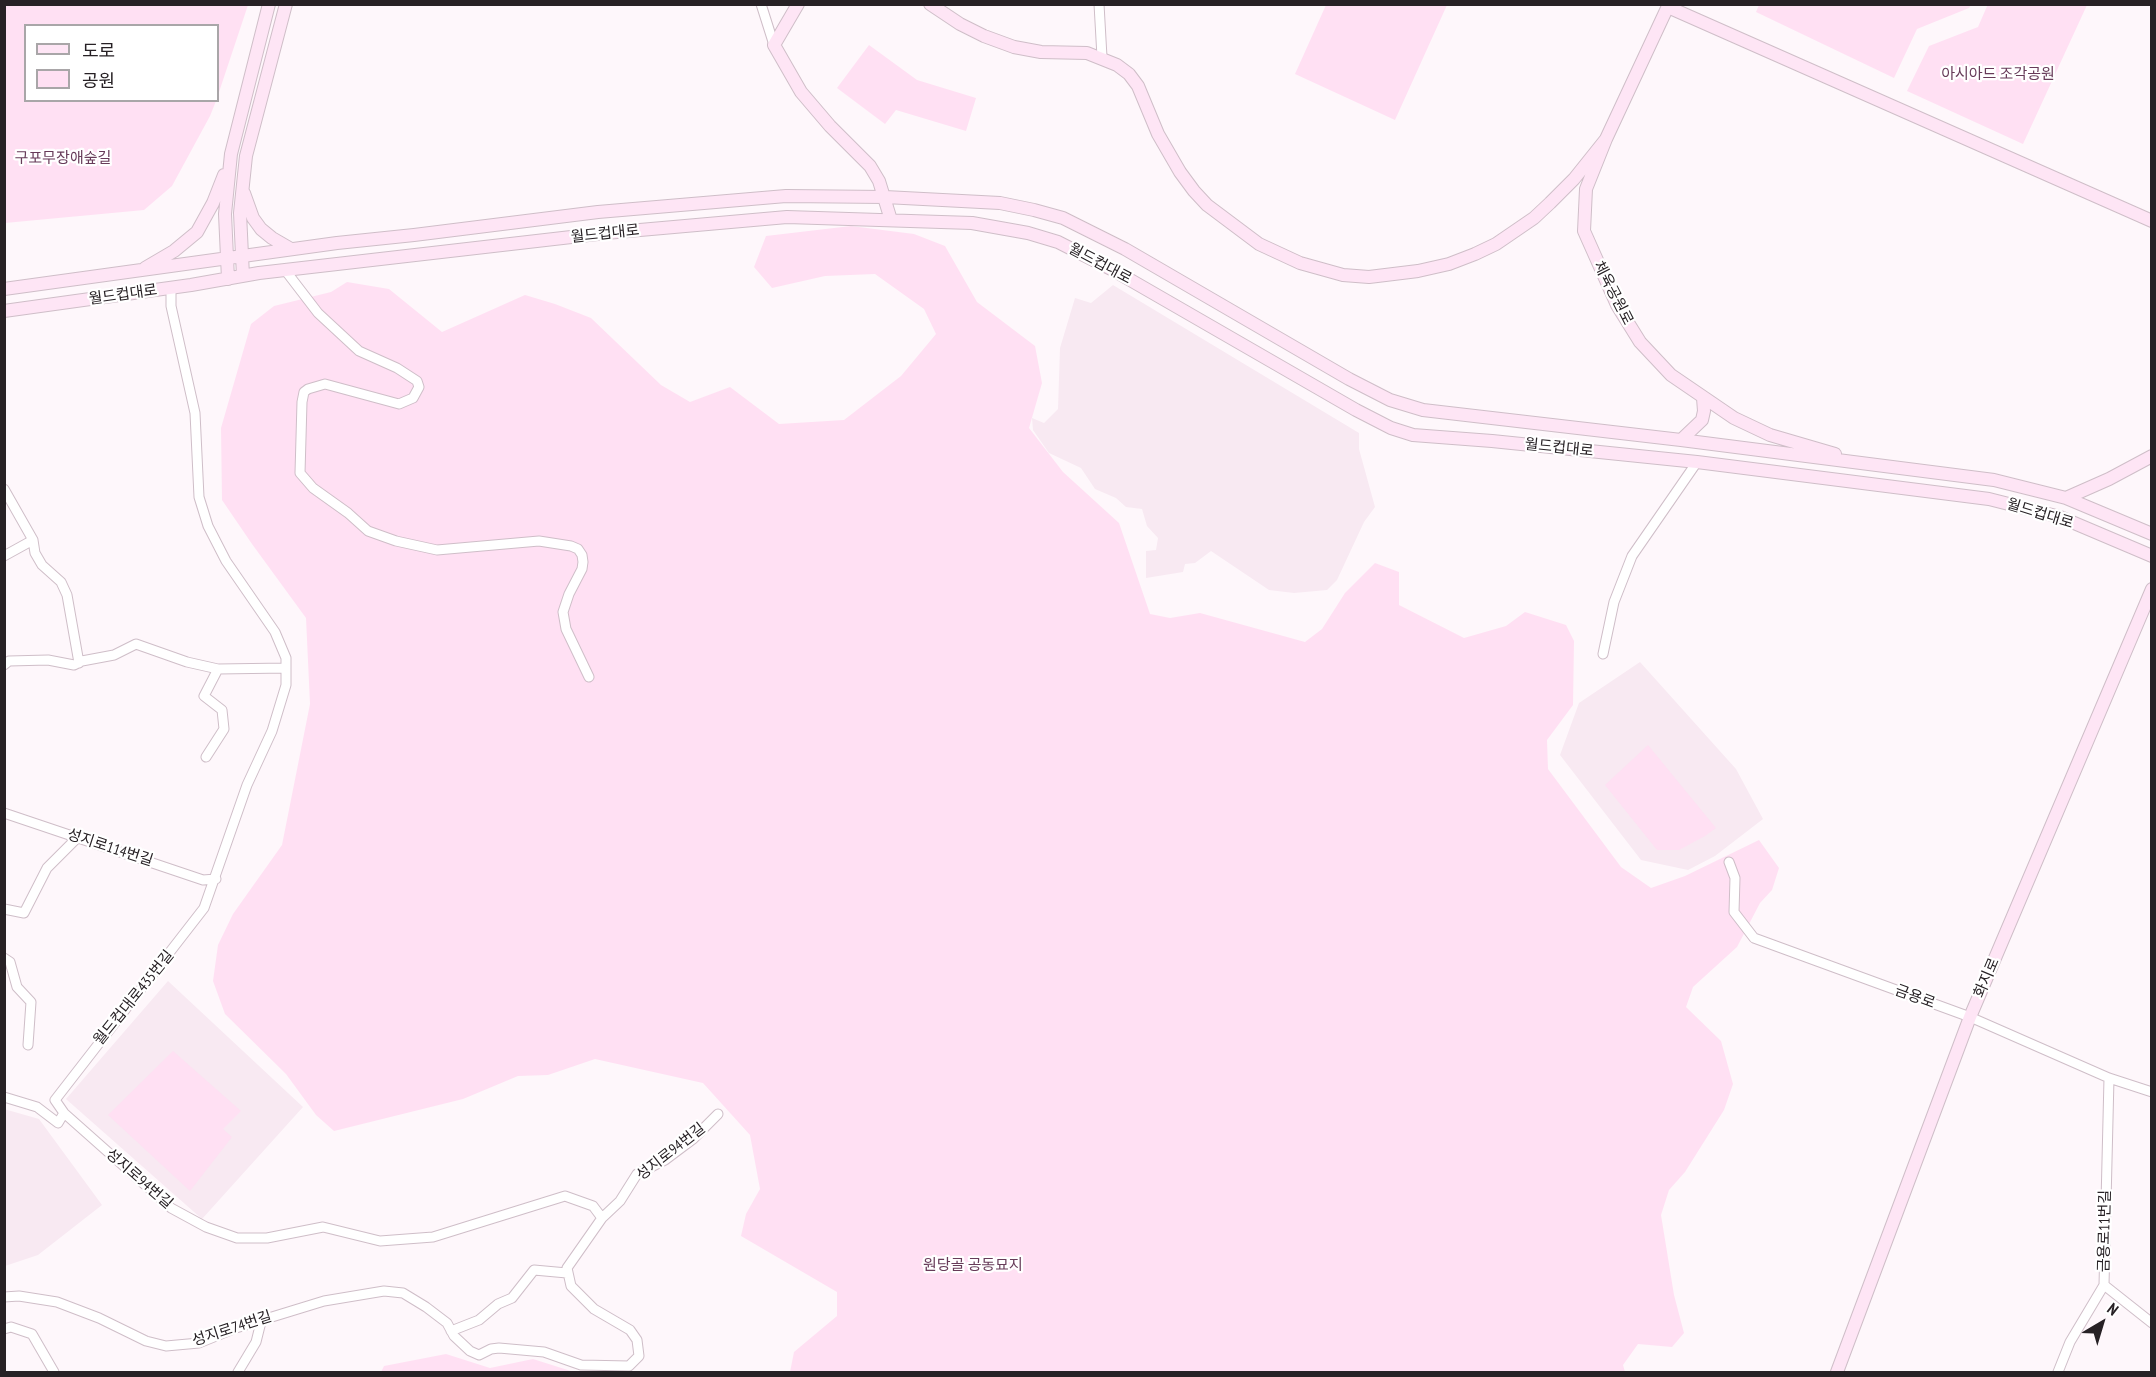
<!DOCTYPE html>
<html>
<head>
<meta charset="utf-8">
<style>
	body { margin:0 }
	#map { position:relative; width:2156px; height:1377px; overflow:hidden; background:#fef7fb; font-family:"PT Sans Narrow","Noto Sans KR",sans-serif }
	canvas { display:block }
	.frame { position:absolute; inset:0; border:6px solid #272125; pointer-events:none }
	.legend { position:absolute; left:24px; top:24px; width:195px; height:78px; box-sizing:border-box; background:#fff; border:2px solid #a9a6a8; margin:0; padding:8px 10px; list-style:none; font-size:18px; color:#272125 }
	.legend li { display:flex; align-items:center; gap:12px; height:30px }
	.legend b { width:30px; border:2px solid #a9a6a8 }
	.north { position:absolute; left:2072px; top:1293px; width:60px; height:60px; -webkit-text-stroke:4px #fff; paint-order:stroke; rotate:38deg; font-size:16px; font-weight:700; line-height:24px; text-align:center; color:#272125 }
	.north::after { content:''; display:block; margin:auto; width:21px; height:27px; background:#272125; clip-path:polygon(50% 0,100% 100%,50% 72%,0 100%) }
</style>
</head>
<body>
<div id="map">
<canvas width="2156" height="1377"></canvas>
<div class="frame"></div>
<ul class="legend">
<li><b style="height:8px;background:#fee5f5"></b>도로</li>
<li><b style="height:16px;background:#ffe0f3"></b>공원</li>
</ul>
<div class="north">N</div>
</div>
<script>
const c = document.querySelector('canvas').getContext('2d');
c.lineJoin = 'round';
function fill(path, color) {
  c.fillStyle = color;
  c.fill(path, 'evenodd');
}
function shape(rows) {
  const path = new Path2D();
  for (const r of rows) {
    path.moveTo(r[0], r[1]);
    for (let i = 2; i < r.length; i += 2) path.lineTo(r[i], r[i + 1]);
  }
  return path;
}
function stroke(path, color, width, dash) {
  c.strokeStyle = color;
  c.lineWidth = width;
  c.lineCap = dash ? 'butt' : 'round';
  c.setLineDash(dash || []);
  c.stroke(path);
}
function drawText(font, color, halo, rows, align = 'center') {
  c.font = font + ' "PT Sans Narrow","Noto Sans KR",sans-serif';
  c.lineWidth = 4.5;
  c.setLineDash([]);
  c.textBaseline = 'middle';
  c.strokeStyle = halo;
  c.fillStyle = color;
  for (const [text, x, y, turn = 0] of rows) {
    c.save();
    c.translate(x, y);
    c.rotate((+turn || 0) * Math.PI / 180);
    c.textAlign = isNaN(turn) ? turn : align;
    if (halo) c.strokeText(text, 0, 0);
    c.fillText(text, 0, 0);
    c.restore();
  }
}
fill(shape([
	[1113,285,1359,433,1359,449,1375,507,1364,522,1337,580,1327,590,1294,593,1269,590,1211,551,1195,563,1185,564,1183,572,1146,578,1146,551,1156,550,1158,538,1147,526,1142,509,1126,507,1116,498,1095,489,1081,468,1049,453,1033,430,1032,418,1044,423,1058,409,1060,348,1075,298,1091,303],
	[1640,662,1736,769,1763,819,1715,856,1688,870,1641,860,1560,755,1579,703],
	[168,981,303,1107,202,1219,66,1099],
	[4,1109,39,1119,102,1205,38,1255,5,1266]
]), '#f8e9f2');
fill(shape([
	[5,4,248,5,218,95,218,26,26,26,26,100,216,101,210,116,172,186,144,210,5,223],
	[1988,4,2087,5,2023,144,1907,91,1929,46,1978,27],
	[1326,5,1447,5,1395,120,1295,74],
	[1759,5,1971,4,1971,5,1969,8,1917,29,1894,78,1756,12],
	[869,45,917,80,976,98,966,131,896,110,885,124,837,88],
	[851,226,914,234,945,246,977,302,1035,346,1042,383,1029,428,1063,472,1119,523,1150,614,1170,618,1200,613,1305,642,1322,629,1345,593,1375,563,1399,572,1399,605,1464,638,1506,626,1525,612,1566,625,1574,641,1573,705,1547,740,1548,769,1621,867,1651,888,1685,876,1759,840,1779,868,1772,890,1760,903,1737,947,1693,987,1686,1007,1721,1041,1733,1084,1724,1110,1685,1172,1669,1190,1661,1215,1674,1295,1684,1333,1672,1347,1638,1344,1623,1365,1625,1372,790,1372,794,1352,837,1316,837,1292,741,1236,746,1214,760,1189,750,1135,703,1083,595,1059,548,1075,518,1076,463,1099,334,1131,316,1115,286,1074,225,1014,213,981,218,945,233,914,282,845,310,704,306,618,252,544,222,500,221,428,251,324,274,306,331,292,347,282,389,289,442,332,525,295,555,304,591,318,661,385,690,402,730,387,779,424,844,420,901,376,936,334,924,309,875,274,825,276,772,288,754,267,766,236],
	[1648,745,1716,828,1705,836,1679,850,1657,850,1605,785],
	[173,1051,241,1111,223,1129,232,1137,190,1191,108,1115],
	[446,1354,490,1368,533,1359,574,1372,381,1372,384,1366]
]), '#ffe0f3');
const street = shape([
	[761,4,774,45],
	[1099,4,1102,57],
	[285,270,318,313,359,351,397,368,417,381,419,387,413,398,399,404,325,384,308,389,304,392,302,402,300,473,313,488,348,513,368,531,396,541,437,550,539,541,571,546,578,549,582,555,583,562,582,569,569,594,563,612,566,629,589,677],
	[171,288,171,306,195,413,199,497,208,526,226,561,275,632,286,658,286,685,272,731,247,785,204,908,55,1100,64,1113,171,1208,206,1227,237,1238,267,1238,323,1227,380,1241,433,1237,565,1196,593,1206,602,1218],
	[4,489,33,540,35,553,42,565,61,582,67,595,79,663],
	[4,556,33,540],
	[1603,654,1614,602,1632,556,1697,462],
	[4,665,9,661,48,660,74,665,82,661,114,655,136,644,187,662,218,669,286,668],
	[206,757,224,729,222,710,204,696,218,669],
	[4,813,203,880,216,879],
	[1729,862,1735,878,1734,912,1754,938,1970,1017,2109,1078,2152,1092],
	[4,909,24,913,47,868,77,838],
	[4,958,10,962,17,987,31,1002,28,1045],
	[4,1097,37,1107,58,1123,64,1113],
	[2104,1285,2152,1323],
	[4,1297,19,1296,57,1302,99,1318,146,1341,166,1346,199,1343,236,1328,324,1301,384,1291,403,1293,426,1307,447,1323,454,1336,470,1351,479,1355,491,1349,499,1348,544,1352,581,1365,629,1366,639,1356,637,1340,630,1330,594,1309,571,1286,567,1268,602,1218,620,1201,637,1174,665,1160,693,1139,718,1114],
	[4,1329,11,1327,32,1334,54,1372],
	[451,1331,479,1320,498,1304,512,1298,534,1270,567,1273],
	[238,1372,256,1342,261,1322],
	[2058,1372,2070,1342,2104,1285,2109,1078]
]);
const secondary = shape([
	[798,4,774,45,801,92,830,126,870,166,879,181,891,220],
	[930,4,960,24,984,36,1014,47,1041,52,1087,53,1117,65,1129,74,1138,86,1158,134,1180,172,1194,191,1207,205,1259,244,1300,263,1343,275,1369,277,1418,271,1449,264,1475,254,1496,244,1534,218,1550,203,1574,179,1606,139],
	[1669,4,1606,139,1586,189,1584,231,1617,305,1640,342,1671,375,1734,418,1770,435,1835,454],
	[1668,7,2152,221],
	[244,193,253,218,261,229,272,238,291,249],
	[145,268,174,251,197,232,213,203,224,175],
	[243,276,240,213,246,156,286,4],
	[228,279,225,214,231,154,269,4],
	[4,289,337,243,414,235,598,212,786,196,885,197,1000,203,1034,210,1063,218,1125,249,1349,379,1390,400,1423,410,1681,440,1994,480,2066,498,2152,534],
	[4,311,191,285,259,273,606,233,787,217,972,223,1028,233,1058,242,1113,270,1356,410,1391,428,1413,435,1492,441,1697,462,1989,499,2060,517,2152,556],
	[1681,440,1702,420,1704,411,1703,398],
	[2066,498,2109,479,2152,456],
	[1837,1372,1970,1017,2152,589]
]);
stroke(street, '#cfbec8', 11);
stroke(secondary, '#cfbec8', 14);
stroke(street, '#fff', 9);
stroke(secondary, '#fee5f5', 12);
drawText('15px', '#673b59', '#fff', [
	["아시아드 조각공원",1998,75],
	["구포무장애숲길",63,159],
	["원당골 공동묘지",973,1266]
]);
drawText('15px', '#272125', '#fff', [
	["월드컵대로",605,234,-6],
	["월드컵대로",1100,264,28],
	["체육공원로",1613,293,63],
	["월드컵대로",123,295,-8],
	["월드컵대로",1559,448,6],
	["월드컵대로",2040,514,17],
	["성지로114번길",110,848,18],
	["화지로",1987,978,-67],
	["금용로",1915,997,20],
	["월드컵대로435번길",134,998,-51],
	["성지로94번길",671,1152,-38],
	["성지로94번길",139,1179,41],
	["금용로11번길",2105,1231,-89],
	["성지로74번길",232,1329,-18]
]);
</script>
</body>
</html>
